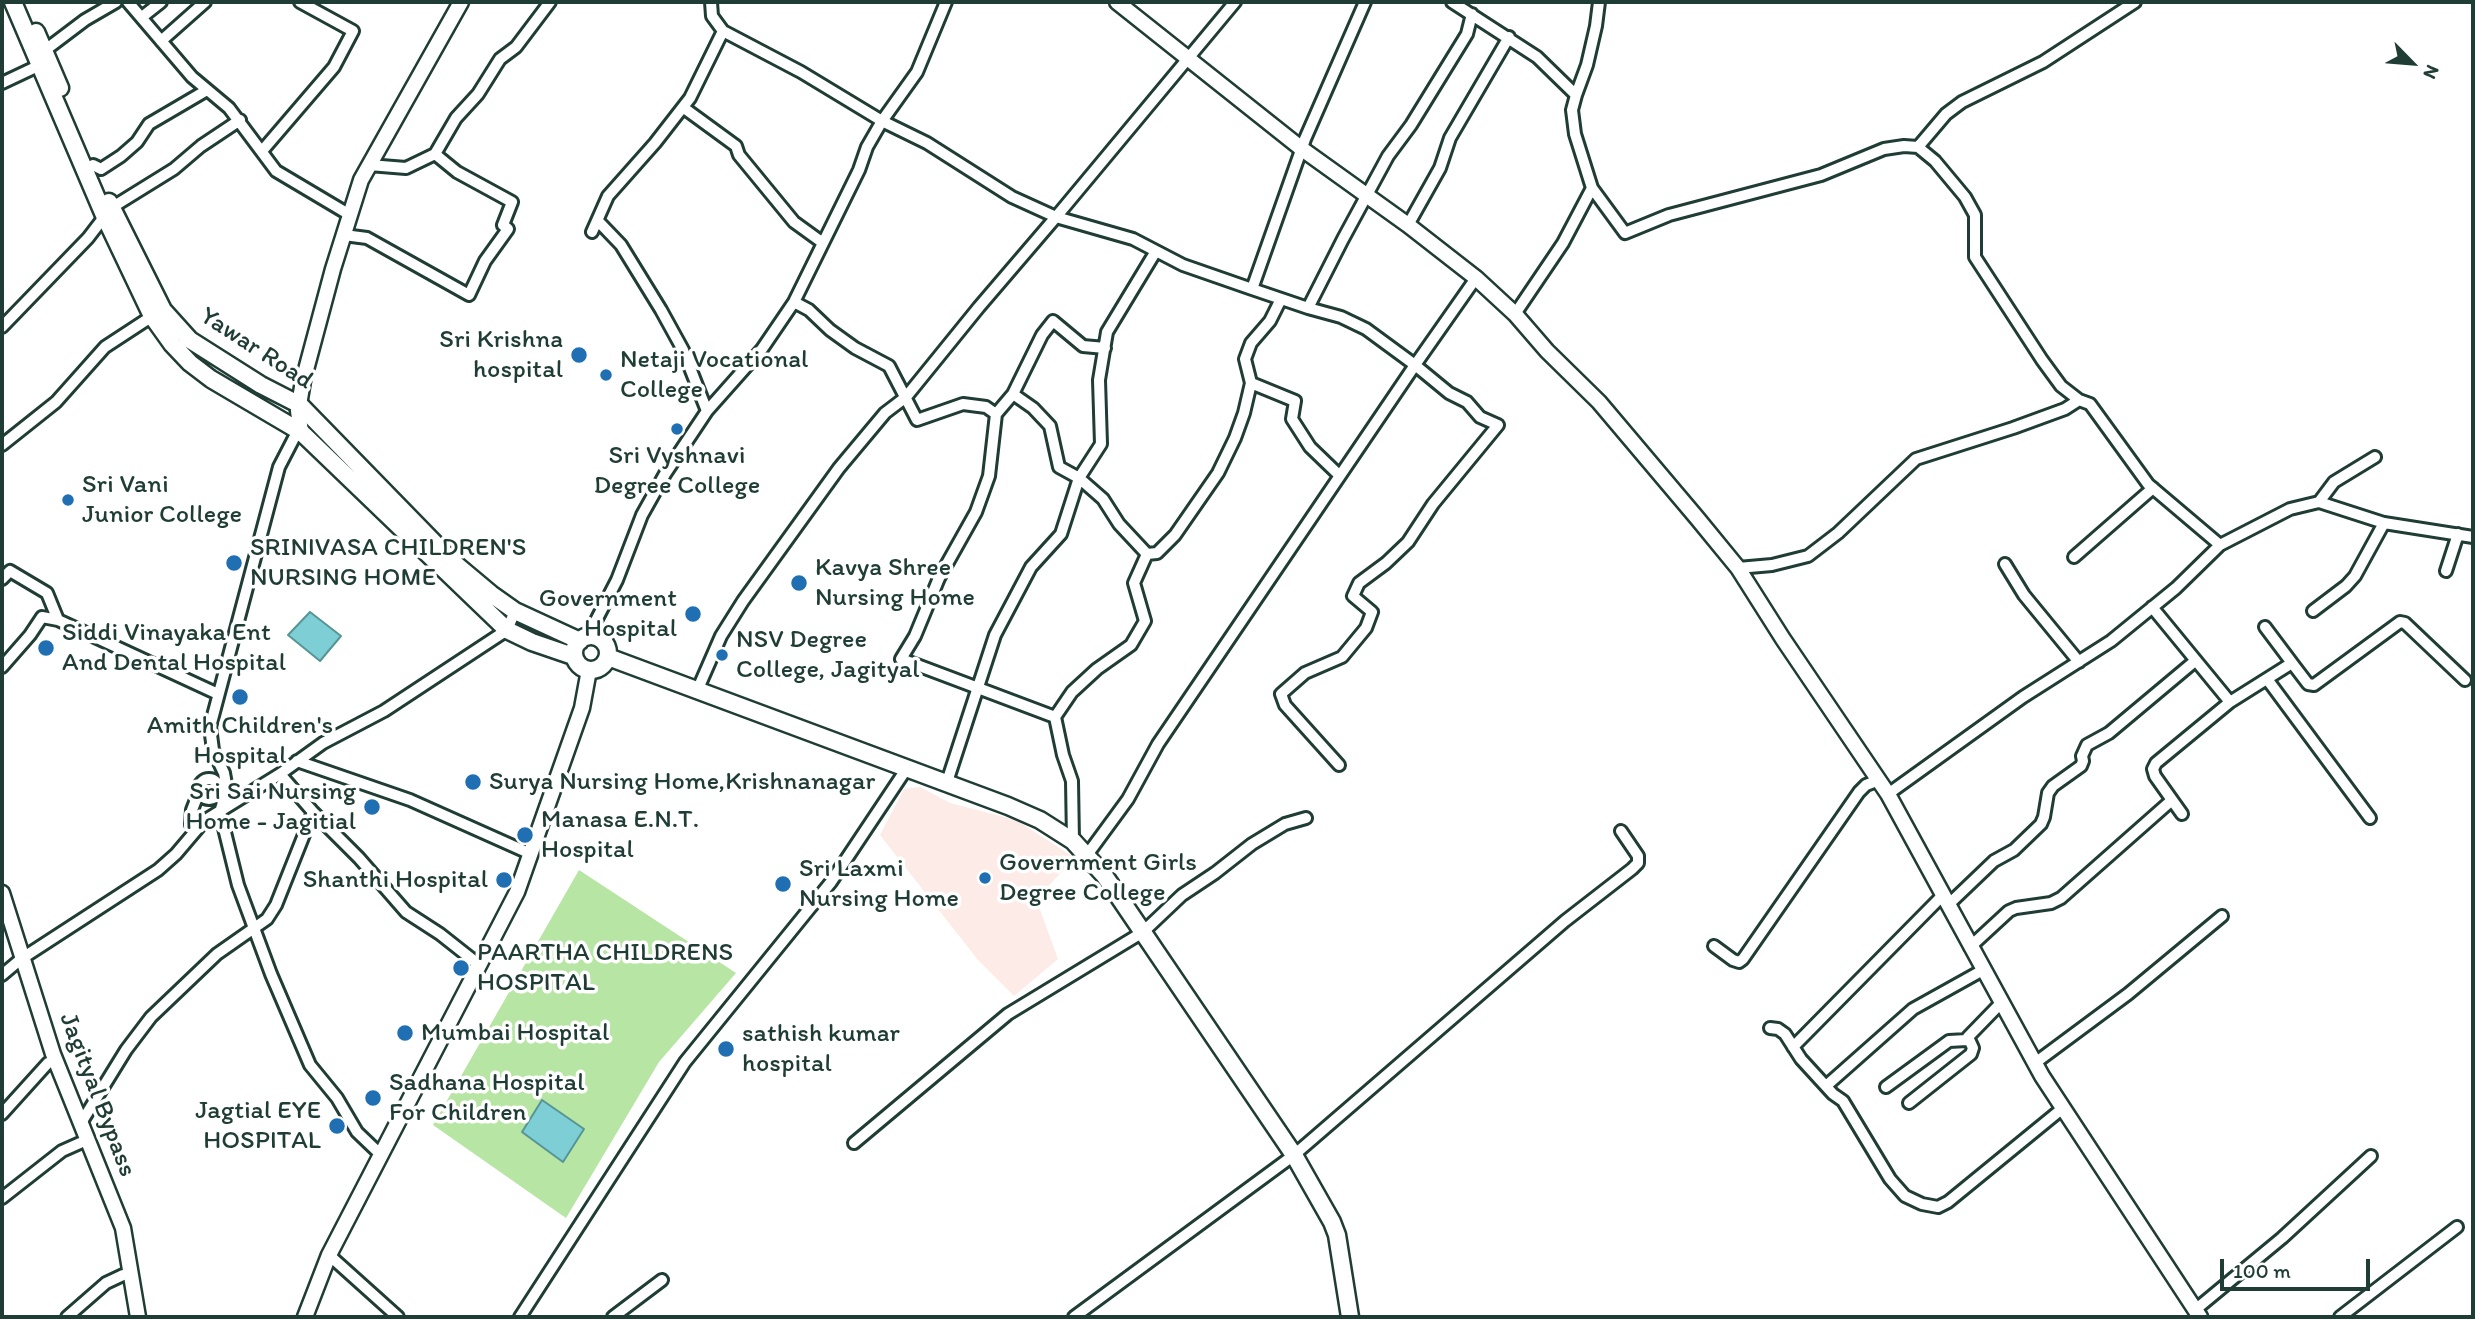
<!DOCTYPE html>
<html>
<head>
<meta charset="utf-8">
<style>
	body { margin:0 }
	#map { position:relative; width:2475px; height:1319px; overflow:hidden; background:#fff; font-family:Itim,sans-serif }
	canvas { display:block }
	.frame { position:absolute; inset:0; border:4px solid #1f3d34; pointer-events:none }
	.north { position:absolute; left:2377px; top:28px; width:70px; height:70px; -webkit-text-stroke:5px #fff; paint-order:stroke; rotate:115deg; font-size:19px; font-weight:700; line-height:28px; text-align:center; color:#1f3d34 }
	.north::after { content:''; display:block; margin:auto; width:24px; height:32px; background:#1f3d34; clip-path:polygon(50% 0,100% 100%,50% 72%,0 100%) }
	.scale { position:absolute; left:2220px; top:1259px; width:150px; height:32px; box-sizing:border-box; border:4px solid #1f3d34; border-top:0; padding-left:9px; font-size:21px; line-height:24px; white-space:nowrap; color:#1f3d34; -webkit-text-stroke:5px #fff; paint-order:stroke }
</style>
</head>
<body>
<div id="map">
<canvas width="2475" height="1319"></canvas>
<div class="frame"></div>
<div class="north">N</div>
<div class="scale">100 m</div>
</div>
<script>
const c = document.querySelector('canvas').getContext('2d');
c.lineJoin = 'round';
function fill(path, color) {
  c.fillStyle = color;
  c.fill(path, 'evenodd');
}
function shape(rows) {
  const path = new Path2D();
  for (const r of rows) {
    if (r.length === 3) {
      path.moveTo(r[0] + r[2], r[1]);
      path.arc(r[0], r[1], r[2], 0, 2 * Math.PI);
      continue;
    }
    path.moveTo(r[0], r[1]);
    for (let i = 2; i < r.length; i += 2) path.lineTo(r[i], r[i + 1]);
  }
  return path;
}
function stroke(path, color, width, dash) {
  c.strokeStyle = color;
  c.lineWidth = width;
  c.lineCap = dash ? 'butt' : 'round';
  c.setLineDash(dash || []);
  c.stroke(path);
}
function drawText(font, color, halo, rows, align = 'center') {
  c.font = font + ' Itim,sans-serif';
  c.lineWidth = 7;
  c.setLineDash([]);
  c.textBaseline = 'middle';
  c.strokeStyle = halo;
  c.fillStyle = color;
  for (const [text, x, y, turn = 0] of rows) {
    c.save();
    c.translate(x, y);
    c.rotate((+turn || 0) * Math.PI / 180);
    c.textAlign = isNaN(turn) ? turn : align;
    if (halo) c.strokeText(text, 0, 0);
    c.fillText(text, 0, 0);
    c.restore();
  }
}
fill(shape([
	[920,787,950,803,1016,820,1075,858,1036,899,1058,959,1014,996,978,960,880,835,904,789]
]), '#fcebe6');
fill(shape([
	[579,870,736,973,659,1062,566,1218,433,1125]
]), '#b7e5a3');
const water = shape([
	[310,612,341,636,320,661,288,635,310,612],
	[542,1100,584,1129,563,1162,522,1132,542,1100]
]);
fill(water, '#7dcfd5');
stroke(water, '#579595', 2);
const minor = shape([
	[128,2,192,77,229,108,276,171,350,215],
	[1452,2,1537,57,1576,95,1572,110,1575,134,1592,188,1625,233,1669,215,1821,175,1884,149,1904,146,1918,147,1935,161,1965,197,1975,215,1975,257,2042,360,2061,386,2079,400],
	[142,17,161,2],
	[723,31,801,72,882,121,927,143,1012,197,1056,217,1235,2],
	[161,41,205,2],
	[44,51,85,20,116,2],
	[2,83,38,66],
	[1576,95,1587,65,1596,26,1599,2],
	[684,108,736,146,739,155,794,222,823,243],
	[1918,147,1946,114,1962,102,2043,62,2135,2],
	[262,151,334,67,353,31,300,2],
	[435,154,456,118,478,94,500,59,516,47,550,2],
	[93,165,101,169,121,156,137,142,149,124,207,90],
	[598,221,621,245,661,310,683,350,707,411],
	[1408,225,1440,168,1450,138,1509,37],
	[592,232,608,196,655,143,690,98,723,31,712,16,711,2],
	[344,235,367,238,469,295,485,261,508,229,503,225,512,202,457,172,435,154,406,168,369,165],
	[1252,289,1308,308,1343,239,1388,156,1411,125,1467,34,1472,14],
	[794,302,809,310,830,330,855,348,889,366,917,420,963,404,986,407,996,414],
	[1308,308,1341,317,1366,329,1415,365,1476,278],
	[1515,314,1563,243,1592,188],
	[2,327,88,238,111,208,174,169,201,146,240,120],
	[1251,383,1295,401,1292,419,1310,447,1339,475],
	[1013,394,1033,408,1050,426,1059,467,1079,478,1103,499,1119,524,1147,554,1134,583,1145,621,1131,645,1097,669,1072,692,1055,717,901,659,915,636,939,578,976,512,989,476,996,414,1013,394,1042,335,1053,321,1083,346,1105,348],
	[301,432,294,438,279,467,210,727,213,750,224,773,227,790,220,812,238,885,271,974,310,1065,337,1098,357,1132,380,1154],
	[2,445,56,402,105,347,157,313],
	[2319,502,2334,482,2375,457],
	[1147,554,1157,553,1175,535,1218,473,1235,438,1244,413,1251,383,1245,359,1251,343,1270,321,1281,299],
	[2074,557,2153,488],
	[2005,564,2024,595,2079,662],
	[1738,568,1772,565,1808,556,1838,533,1916,459,2013,428,2065,409,2079,400,2090,404,2148,484,2220,545,2290,509,2319,502,2384,523,2473,537],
	[2446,571,2458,534],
	[2,579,10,571,47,593,58,620],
	[2152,607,2230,702,2156,763,2153,769,2155,776,2182,814],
	[2313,611,2346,586,2355,576,2384,523],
	[2265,627,2292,663],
	[588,636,617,580,642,515,665,474,707,411,762,349,794,302,859,170,867,147,882,121,917,72,946,2],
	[2,667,30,635,42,617,58,620,218,694],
	[2267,679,2370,818],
	[697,691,721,636,743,601,839,468,885,413,906,397,979,307,1056,217,1133,239,1183,265,1252,289,1305,139,1365,2],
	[2230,702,2292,663,2308,684,2314,685,2400,622,2405,623,2465,680],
	[1055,717,1063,755,1072,781,1073,841],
	[297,761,410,800,531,854],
	[280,774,313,812,359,858,406,912,440,934,478,964],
	[209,789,10],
	[947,782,995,635,1031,567,1061,534,1079,478,1101,444,1099,380,1107,332,1156,251],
	[1888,794,2023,697,2111,641,2176,588,2220,545],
	[198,827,191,824,192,810,199,792],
	[1087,855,1128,799,1158,744,1415,365,1449,393,1467,402,1480,417,1498,425,1433,504,1408,542,1386,563,1359,583,1353,596,1372,612,1366,628,1342,657,1305,673,1281,694,1285,705,1339,765],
	[1948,905,1994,861,2014,850,2041,824,2044,817,2048,793,2053,786,2081,766,2083,761,2082,756,2087,745,2109,733,2195,661],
	[1714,946,1733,960,1739,962,1743,959,1859,792,1866,785,1879,780],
	[1970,947,2009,911,2016,908,2051,903,2061,898,2172,800],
	[2,975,21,959,158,870,176,854,204,821,280,774,323,743,384,711,507,630,515,611],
	[1770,1028,1778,1029,1785,1034,1801,1059,1833,1094,1843,1101,1890,1179,1905,1196,1922,1204,1938,1207,1948,1202,2063,1108],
	[1793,1047,1943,895],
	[2035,1063,2128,994,2222,916],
	[1826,1086,1913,1009,1983,970],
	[1886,1087,1949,1041,1967,1040],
	[1909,1103,1971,1054,1973,1048,1968,1037,2001,1003],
	[2,1114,48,1063],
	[81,1123,126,1050,151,1017,217,954,267,919,276,905,313,812],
	[854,1143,1008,1014,1143,932,1182,895,1215,873,1252,844,1285,824,1306,818],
	[2,1198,62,1151,80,1143],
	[329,1255,398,1317],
	[2195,1310,2282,1238,2371,1156],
	[67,1317,106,1283,123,1275],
	[520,1317,685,1062,831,882,907,768],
	[613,1317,662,1280],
	[1074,1317,1294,1155,1565,921,1632,869,1638,863,1638,856,1621,831],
	[2340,1317,2457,1227]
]);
const major = shape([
	[1117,2,1302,149,1408,225,1476,278,1515,314,1547,351,1599,402,1697,518,1738,568,1783,639,1888,794,2042,1076,2200,1317],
	[301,432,298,411,303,381,333,269,361,180,461,2],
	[2,893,53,1054,123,1228,138,1317],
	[305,1317,329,1255,517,892,582,708,589,670]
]);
const highway = shape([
	[13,2,104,215,152,316,172,344,190,363,211,379,301,432,507,630,532,642,573,656],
	[36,32,60,88],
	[109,202,163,310,190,340,261,385,300,405,454,563,491,594,515,611,580,641],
	[591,653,17],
	[608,657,1008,806,1040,820,1073,841,1104,875,1294,1155,1332,1222,1337,1235,1350,1317]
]);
stroke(minor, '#1f3d34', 16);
stroke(major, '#1f3d34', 19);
stroke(highway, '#1f3d34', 21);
stroke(minor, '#fff', 10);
stroke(major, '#fff', 14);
stroke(highway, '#fff', 16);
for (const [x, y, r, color] of [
	[579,355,9,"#1f6fb2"],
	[606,375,7,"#1f6fb2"],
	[677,429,7,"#1f6fb2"],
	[68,500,7,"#1f6fb2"],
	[234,563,9,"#1f6fb2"],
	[799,583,9,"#1f6fb2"],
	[693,614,9,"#1f6fb2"],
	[46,648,9,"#1f6fb2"],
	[722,655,7,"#1f6fb2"],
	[240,697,9,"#1f6fb2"],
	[473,782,9,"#1f6fb2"],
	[372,807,9,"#1f6fb2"],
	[525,835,9,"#1f6fb2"],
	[985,878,7,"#1f6fb2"],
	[504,880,9,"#1f6fb2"],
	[783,884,9,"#1f6fb2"],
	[461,968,9,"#1f6fb2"],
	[405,1033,9,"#1f6fb2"],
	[726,1049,9,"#1f6fb2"],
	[373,1098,9,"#1f6fb2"],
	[337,1126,9,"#1f6fb2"]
]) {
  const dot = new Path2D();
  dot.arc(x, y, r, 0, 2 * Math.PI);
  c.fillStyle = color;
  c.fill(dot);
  stroke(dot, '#fff', 2.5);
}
drawText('26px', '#1f3d34', '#fff', [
	["Sri Krishna",563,340,"right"],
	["hospital",563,370,"right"],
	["Netaji Vocational",620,360],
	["College",620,390],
	["Sri Vyshnavi",677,456,"center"],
	["Degree College",677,486,"center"],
	["Sri Vani",82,485],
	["Junior College",82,515],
	["SRINIVASA CHILDREN'S",250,548],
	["NURSING HOME",250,578],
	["Kavya Shree",815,568],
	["Nursing Home",815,598],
	["Government",677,599,"right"],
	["Hospital",677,629,"right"],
	["Siddi Vinayaka Ent",62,633],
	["And Dental Hospital",62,663],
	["NSV Degree",736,640],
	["College, Jagityal",736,670],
	["Amith Children's",240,726,"center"],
	["Hospital",240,756,"center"],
	["Surya Nursing Home,Krishnanagar",489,782],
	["Sri Sai Nursing",356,792,"right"],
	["Home - Jagitial",356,822,"right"],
	["Manasa E.N.T.",541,820],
	["Hospital",541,850],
	["Government Girls",999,863],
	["Degree College",999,893],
	["Sri Laxmi",799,869],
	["Nursing Home",799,899],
	["Shanthi Hospital",488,880,"right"],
	["PAARTHA CHILDRENS",477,953],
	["HOSPITAL",477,983],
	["Mumbai Hospital",421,1033],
	["sathish kumar",742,1034],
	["hospital",742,1064],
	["Sadhana Hospital",389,1083],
	["For Children",389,1113],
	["Jagtial EYE",321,1111,"right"],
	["HOSPITAL",321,1141,"right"]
], 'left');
drawText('26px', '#1f3d34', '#fff', [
	["Yawar Road",256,349,33],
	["Jagityal Bypass",97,1095,69]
]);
</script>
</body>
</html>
